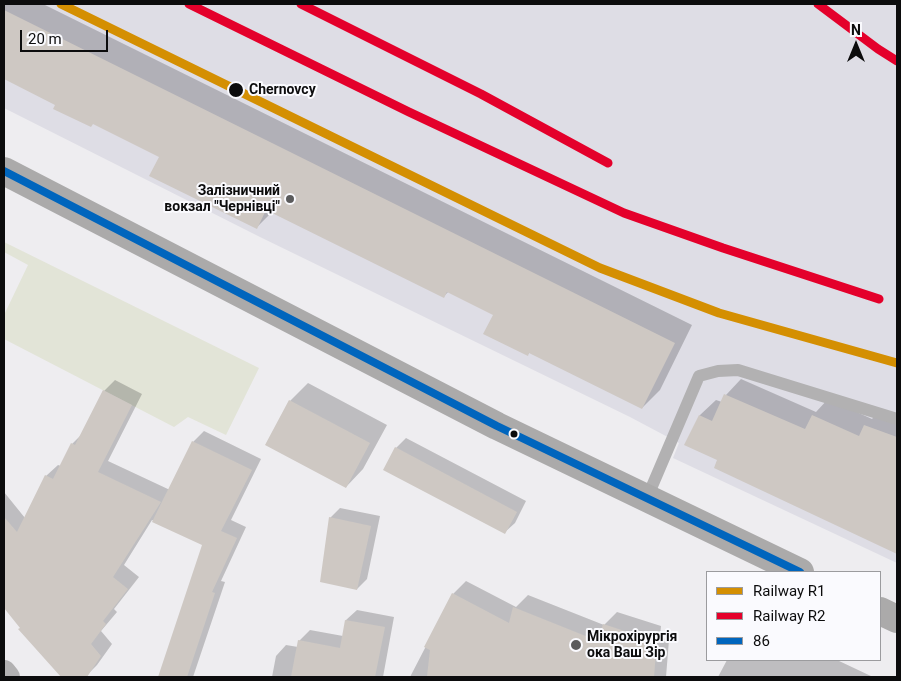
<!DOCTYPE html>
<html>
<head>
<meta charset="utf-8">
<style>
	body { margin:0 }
	#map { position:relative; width:901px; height:681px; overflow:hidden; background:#eeedf0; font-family:Roboto,sans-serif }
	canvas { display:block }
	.frame { position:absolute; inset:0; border:5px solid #0c0c0d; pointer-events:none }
	.legend { position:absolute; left:706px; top:571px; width:175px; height:90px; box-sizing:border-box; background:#fafafe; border:1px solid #9b9b9e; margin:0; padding:6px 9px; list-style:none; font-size:15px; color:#0c0c0d }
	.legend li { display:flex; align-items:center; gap:10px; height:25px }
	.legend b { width:25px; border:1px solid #9b9b9e }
	.north { position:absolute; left:831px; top:20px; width:50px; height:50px; -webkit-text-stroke:4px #fafafe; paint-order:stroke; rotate:0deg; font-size:14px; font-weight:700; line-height:20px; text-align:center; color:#0c0c0d }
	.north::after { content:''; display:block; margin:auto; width:18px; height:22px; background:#0c0c0d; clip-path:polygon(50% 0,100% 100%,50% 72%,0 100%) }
	.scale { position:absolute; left:20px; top:30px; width:88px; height:22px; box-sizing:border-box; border:2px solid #0c0c0d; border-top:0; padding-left:6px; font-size:15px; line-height:18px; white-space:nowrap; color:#0c0c0d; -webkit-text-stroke:4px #fafafe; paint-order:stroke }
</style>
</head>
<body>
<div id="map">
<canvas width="901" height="681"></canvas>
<div class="frame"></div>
<ul class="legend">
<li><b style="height:6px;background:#d48f02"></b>Railway R1</li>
<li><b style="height:6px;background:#e4002b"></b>Railway R2</li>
<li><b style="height:6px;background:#0065bd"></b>86</li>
</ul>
<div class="north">N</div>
<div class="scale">20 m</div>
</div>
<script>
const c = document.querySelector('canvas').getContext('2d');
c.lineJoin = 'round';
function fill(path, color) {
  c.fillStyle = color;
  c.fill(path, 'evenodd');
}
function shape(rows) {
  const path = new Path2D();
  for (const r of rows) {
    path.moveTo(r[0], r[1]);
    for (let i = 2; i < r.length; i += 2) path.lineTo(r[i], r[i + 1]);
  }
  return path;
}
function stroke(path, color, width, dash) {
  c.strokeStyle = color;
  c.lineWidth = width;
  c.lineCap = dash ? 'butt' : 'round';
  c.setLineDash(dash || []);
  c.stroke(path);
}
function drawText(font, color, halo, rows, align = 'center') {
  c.font = font + ' Roboto,sans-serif';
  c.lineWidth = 4;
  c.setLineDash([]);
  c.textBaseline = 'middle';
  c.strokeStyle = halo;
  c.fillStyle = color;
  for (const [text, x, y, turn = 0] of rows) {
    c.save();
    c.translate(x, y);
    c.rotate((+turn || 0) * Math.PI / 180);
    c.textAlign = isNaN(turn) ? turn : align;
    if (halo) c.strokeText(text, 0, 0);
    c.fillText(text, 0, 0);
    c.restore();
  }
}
fill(shape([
	[4,4,897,4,897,563,673,458,679,443,630,417,260,237,4,108]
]), '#dedde5');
fill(shape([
	[4,242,259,368,226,435,188,417,174,427,4,339,4,315,28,265,4,252]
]), '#e2e4d7');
fill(shape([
	[4,4,43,4,692,325,660,390,642,408,530,352,527,355,495,314,449,291,444,296,272,212,257,227,161,156,4,78],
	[741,379,816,412,828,399,872,419,880,410,897,416,897,552,715,467,718,459,686,445,700,415,716,400,722,402,726,395],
	[115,380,142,394,108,461,170,490,193,442,204,431,261,459,231,520,246,527,221,581,225,582,193,677,159,677,204,545,152,520,124,565,139,577,114,609,117,612,101,631,112,644,97,665,85,677,63,677,20,629,21,627,4,605,4,492,25,518,46,476,58,465,61,466,72,444,83,433,104,391],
	[308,383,387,425,363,469,346,487,290,401],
	[406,438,526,501,515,523,505,532,396,448],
	[340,508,380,516,367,579,357,589,330,518],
	[466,581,516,607,528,595,604,625,617,612,661,626,660,637,669,640,666,677,410,677,453,594],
	[357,610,394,617,383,677,272,677,276,656,286,645,298,647,299,641,310,630,343,636,346,620],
	[727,660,837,660,873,677,718,677]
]), '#0003');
fill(shape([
	[4,10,675,343,642,409,529,353,528,356,483,334,493,315,447,292,444,298,266,210,257,229,149,176,159,157,93,124,91,127,53,109,55,105,4,79],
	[103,390,132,405,98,472,161,502,113,577,128,589,103,621,106,624,91,644,101,656,87,677,61,677,18,629,20,628,4,608,4,517,17,532,45,475,53,479,71,443,75,445],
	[724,394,805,429,812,415,859,436,864,425,897,437,897,554,714,468,717,460,684,445,699,415,712,421],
	[289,400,370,443,346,488,265,445],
	[192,441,252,470,221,531,237,538,212,592,215,593,187,677,158,677,202,545,152,522],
	[395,447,517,512,505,534,383,470],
	[329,517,371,526,357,590,320,582],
	[452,593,509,623,513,607,598,641,603,624,649,639,647,650,656,652,654,677,427,677,430,650,424,647],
	[345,620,385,627,375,677,291,677,298,640,340,648]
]), '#cec8c3');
stroke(shape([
	[647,498,699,376,718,371,738,370,897,419]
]), '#b2b1b2', 12);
stroke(shape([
	[4,672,8,677]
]), '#b2b1b2', 24);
stroke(shape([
	[4,171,497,426,800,572],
	[880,611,897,619]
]), '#abaaaa', 28);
stroke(shape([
	[4,171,497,426,800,572]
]), '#0065bd', 8);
stroke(shape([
	[61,4,600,268,719,313,897,363]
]), '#d48f02', 9);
stroke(shape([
	[189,4,409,112,624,213,723,248,879,299],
	[301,4,481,94,608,163],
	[818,4,878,49,897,61]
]), '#e4002b', 9);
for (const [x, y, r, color] of [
	[236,90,8,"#0c0c0d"],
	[290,199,5,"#5b5b5c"],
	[514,434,4.5,"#0c0c0d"],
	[576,645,6,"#5b5b5c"]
]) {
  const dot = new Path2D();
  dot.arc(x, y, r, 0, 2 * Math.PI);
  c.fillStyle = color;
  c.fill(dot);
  stroke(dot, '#fafafe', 2);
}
drawText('bold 14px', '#0c0c0d', '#fafafe', [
	["Chernovcy",249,90]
], 'left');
drawText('bold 14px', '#0c0c0d', '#fafafe', [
	["Залізничний",280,191],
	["вокзал \"Чернівці\"",280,207],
	["Мікрохірургія",587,637,"left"],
	["ока Ваш Зір",587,653,"left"]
], 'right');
</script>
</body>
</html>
